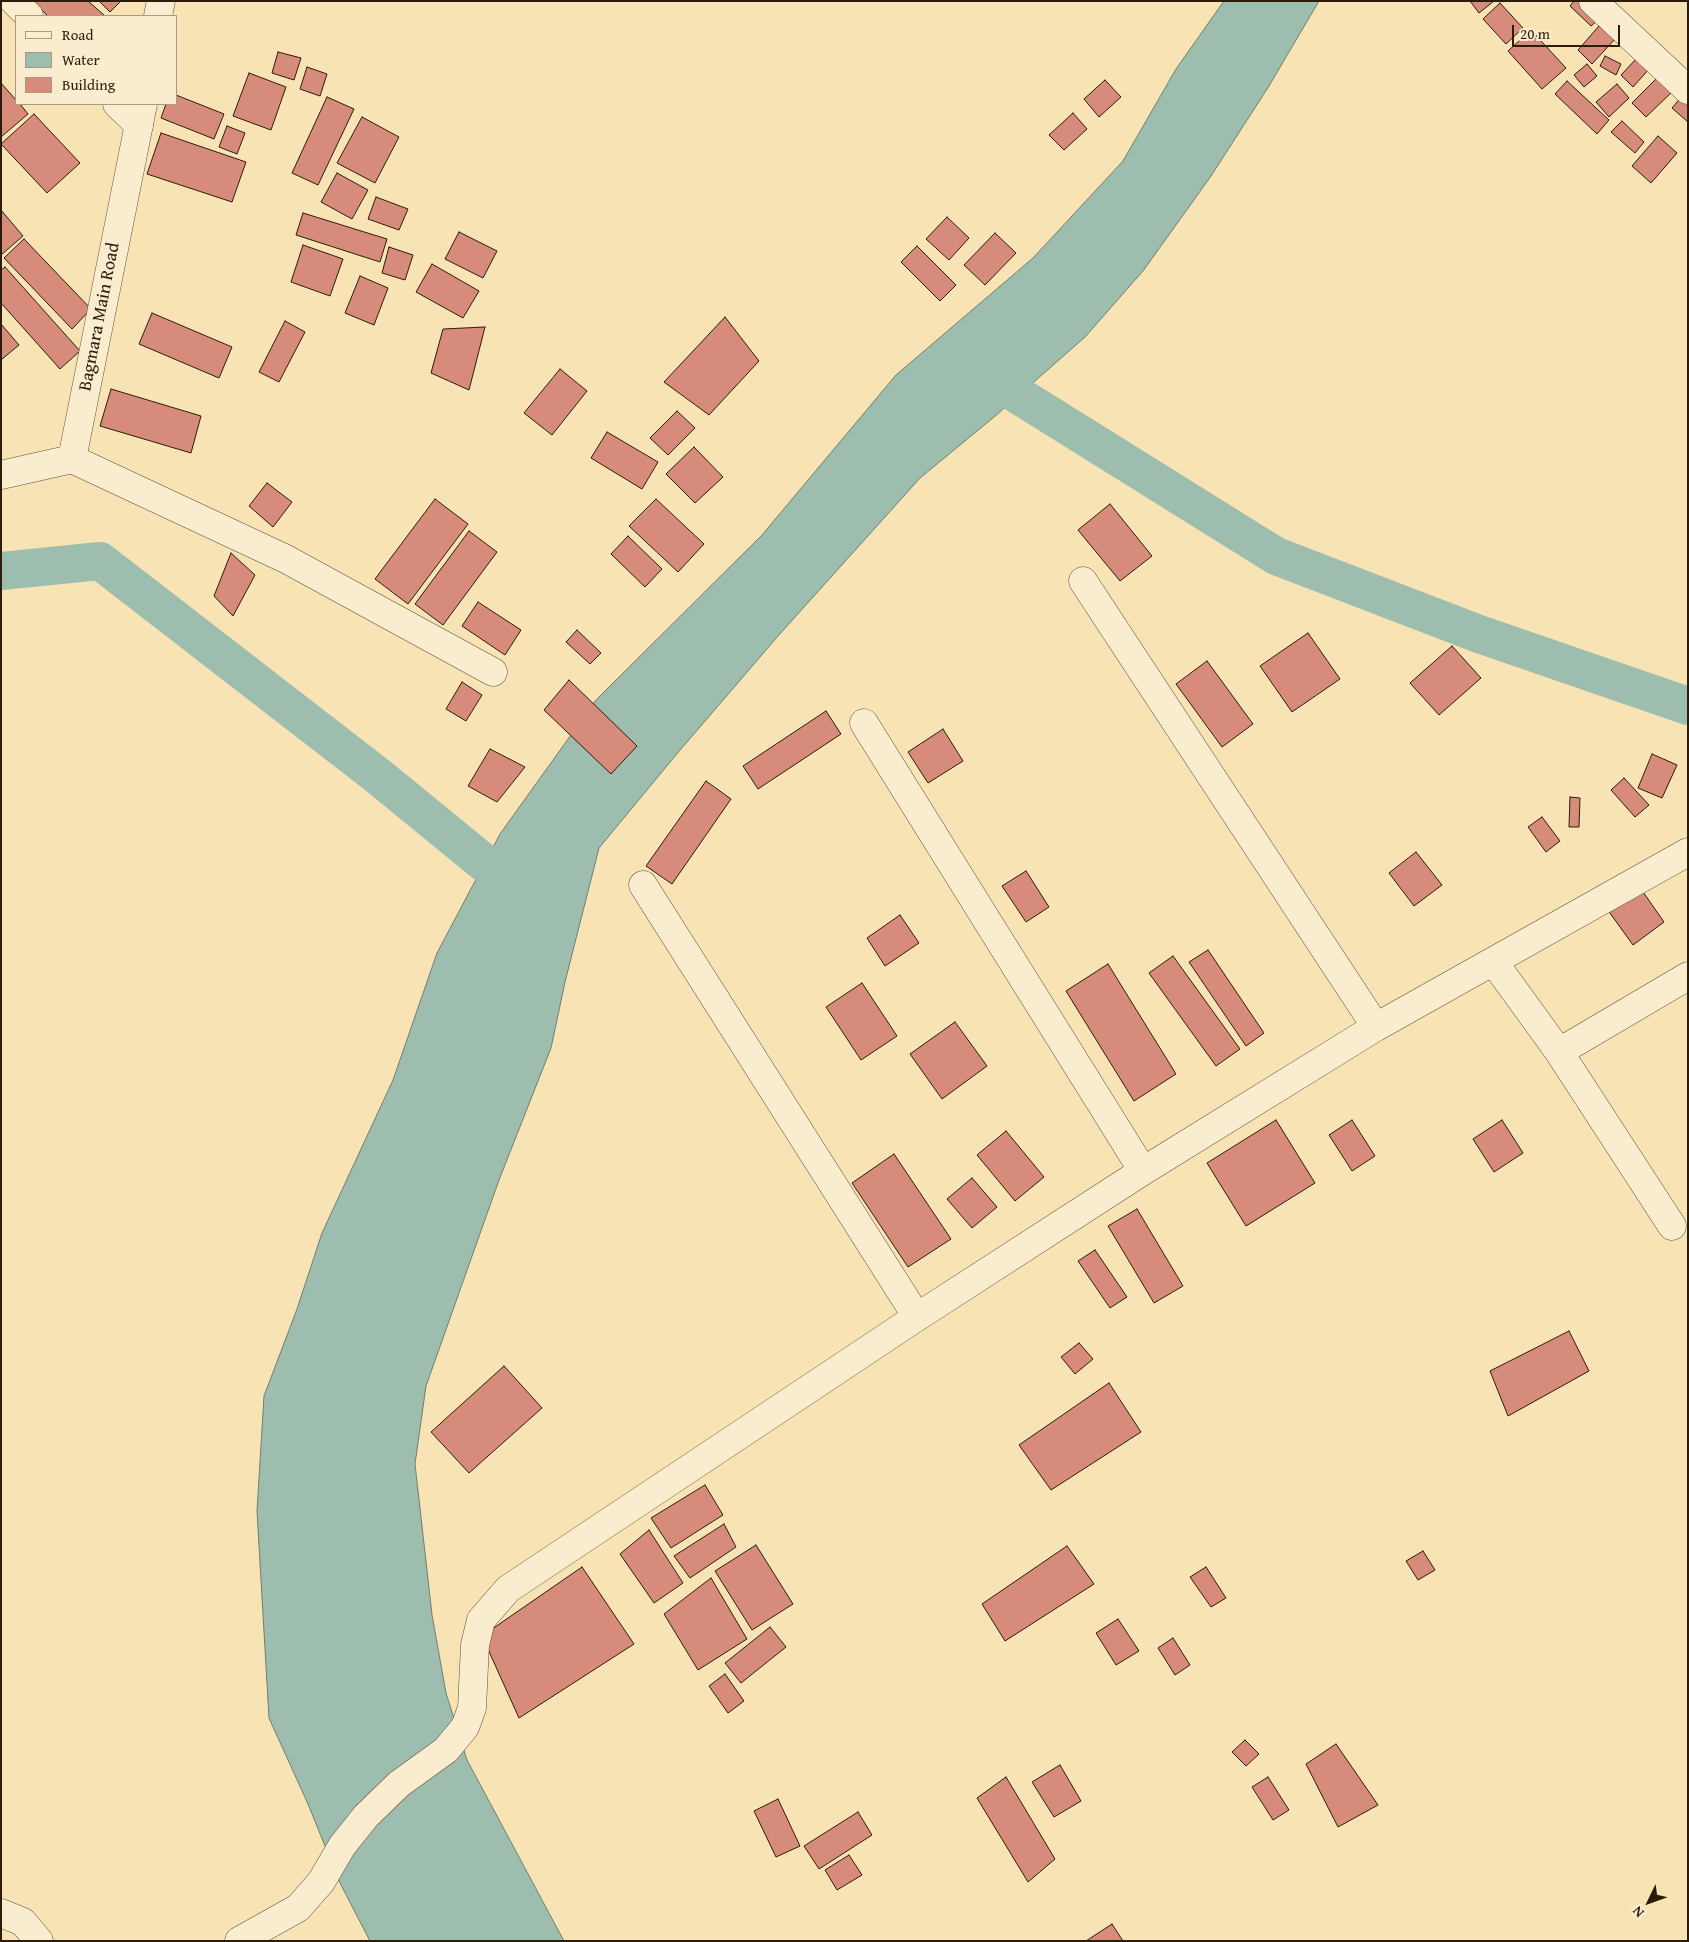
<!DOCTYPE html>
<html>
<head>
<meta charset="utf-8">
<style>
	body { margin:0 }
	#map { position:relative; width:1689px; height:1942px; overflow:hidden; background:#f8e3b5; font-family:"Gentium Book Plus",serif }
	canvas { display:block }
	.frame { position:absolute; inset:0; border:2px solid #2d1b0c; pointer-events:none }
	.legend { position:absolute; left:15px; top:15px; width:162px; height:90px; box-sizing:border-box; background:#faedcf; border:1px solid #a89981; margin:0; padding:6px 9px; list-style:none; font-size:15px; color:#2d1b0c }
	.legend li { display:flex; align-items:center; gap:10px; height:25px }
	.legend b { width:25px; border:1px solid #a89981 }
	.north { position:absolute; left:1624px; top:1877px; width:50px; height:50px; -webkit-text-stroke:4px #faedcf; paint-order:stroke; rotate:228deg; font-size:14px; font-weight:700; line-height:20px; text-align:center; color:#2d1b0c }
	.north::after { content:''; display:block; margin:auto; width:18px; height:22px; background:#2d1b0c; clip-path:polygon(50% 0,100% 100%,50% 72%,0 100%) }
	.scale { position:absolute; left:1512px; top:25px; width:108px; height:22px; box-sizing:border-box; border:2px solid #2d1b0c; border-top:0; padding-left:6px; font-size:15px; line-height:18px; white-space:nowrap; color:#2d1b0c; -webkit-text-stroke:4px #faedcf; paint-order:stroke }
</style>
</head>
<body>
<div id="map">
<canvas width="1689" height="1942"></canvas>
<div class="frame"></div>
<ul class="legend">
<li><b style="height:6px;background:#faedcf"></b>Road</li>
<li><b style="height:14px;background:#9dbeae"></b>Water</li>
<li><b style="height:14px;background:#d78b7b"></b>Building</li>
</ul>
<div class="north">N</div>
<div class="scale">20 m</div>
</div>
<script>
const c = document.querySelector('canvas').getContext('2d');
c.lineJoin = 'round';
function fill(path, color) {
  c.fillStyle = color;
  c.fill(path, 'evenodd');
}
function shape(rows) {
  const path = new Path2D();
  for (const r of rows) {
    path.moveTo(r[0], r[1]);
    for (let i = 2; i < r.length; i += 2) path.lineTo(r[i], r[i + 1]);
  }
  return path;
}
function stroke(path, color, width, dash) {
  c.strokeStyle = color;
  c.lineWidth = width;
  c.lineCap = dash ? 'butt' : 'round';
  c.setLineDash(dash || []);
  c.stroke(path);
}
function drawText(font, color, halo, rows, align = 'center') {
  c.font = font + ' "Gentium Book Plus",serif';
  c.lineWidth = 4.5;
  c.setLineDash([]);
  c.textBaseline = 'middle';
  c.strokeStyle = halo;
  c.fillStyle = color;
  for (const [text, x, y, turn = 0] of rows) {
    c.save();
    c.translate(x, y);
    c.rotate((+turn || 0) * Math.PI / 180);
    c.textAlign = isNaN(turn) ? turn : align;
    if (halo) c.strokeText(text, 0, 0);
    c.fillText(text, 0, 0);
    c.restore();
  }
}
const water = shape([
	[1224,1,1319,1,1269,86,1211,176,1143,271,1085,337,994,417,920,478,778,636,675,756,599,848,565,982,551,1048,499,1180,426,1386,415,1464,432,1615,446,1693,467,1760,564,1941,370,1941,340,1883,308,1804,269,1718,257,1511,264,1396,297,1309,322,1233,393,1080,437,953,500,834,596,700,762,535,896,375,1033,258,1123,161,1176,69,1224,1]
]);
fill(water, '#9dbeae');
stroke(water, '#707d6d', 1);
stroke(shape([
	[981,372,1276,556,1479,634,1688,706],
	[1,571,100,561,378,776,521,893]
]), '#9dbeae', 38);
const building = shape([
	[36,1,88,1,105,16,48,16,34,3,36,1],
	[99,1,121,1,110,12,99,1],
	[1470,1,1494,1,1479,13,1470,1],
	[1574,1,1581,1,1599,19,1591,26,1570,6,1574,1],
	[1500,3,1523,28,1506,44,1483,19,1500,3],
	[1599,26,1615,39,1592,64,1578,50,1599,26],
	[1531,30,1566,68,1542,89,1508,51,1531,30],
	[278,52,301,58,294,80,272,73,278,52],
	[1605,56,1621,64,1616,75,1600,66,1605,56],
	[1637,58,1649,69,1633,87,1621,75,1637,58],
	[1587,64,1597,76,1584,87,1574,75,1587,64],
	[307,67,327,74,320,96,300,89,307,67],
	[249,73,286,87,271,130,233,116,249,73],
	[1659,76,1674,90,1646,117,1632,103,1659,76],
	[1105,80,1121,97,1099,117,1084,99,1105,80],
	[1567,81,1609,120,1597,134,1555,94,1567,81],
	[1,83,16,100,16,104,20,104,28,114,1,137,1,83],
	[1617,84,1629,98,1609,117,1596,102,1617,84],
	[176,95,224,114,214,139,161,118,166,104,176,104,176,95],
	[1683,95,1688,99,1688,122,1672,108,1683,95],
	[327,97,354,109,318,185,292,173,327,97],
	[1073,113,1087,129,1064,150,1049,135,1073,113],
	[34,114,80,163,47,193,1,144,34,114],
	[362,117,399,137,375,183,337,163,362,117],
	[1622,121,1644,142,1635,153,1611,132,1622,121],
	[227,126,245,133,237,154,219,147,227,126],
	[161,133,246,162,232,202,147,174,161,133],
	[1658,136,1677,153,1651,183,1632,166,1658,136],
	[337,173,368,190,352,219,321,202,337,173],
	[376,197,408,209,399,230,368,219,376,197],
	[1,210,23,236,1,255,1,210],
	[303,213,387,239,380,262,296,235,303,213],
	[947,217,969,238,949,260,926,239,947,217],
	[459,232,497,251,483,278,445,259,459,232],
	[995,233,1016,253,985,285,964,265,995,233],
	[24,239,91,309,72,329,4,258,24,239],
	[303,245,343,259,330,296,291,282,303,245],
	[917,246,956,285,940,301,901,262,917,246],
	[389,247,413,255,405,280,382,273,389,247],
	[432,264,479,291,463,318,416,292,432,264],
	[5,267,80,351,60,369,1,303,1,270,5,267],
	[360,276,388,288,374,325,345,313,360,276],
	[152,313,232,347,219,378,139,344,152,313],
	[725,317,759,361,709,415,664,382,725,317],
	[285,321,305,332,279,382,259,372,285,321],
	[1,324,19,345,1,360,1,324],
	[485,327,469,390,431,373,443,329,485,327],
	[560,369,587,391,552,435,524,413,560,369],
	[111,389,201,416,191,453,100,426,111,389],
	[677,411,695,428,668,455,650,438,677,411],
	[607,432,658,462,642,489,591,458,607,432],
	[694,447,723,477,695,503,666,474,694,447],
	[267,483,292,502,273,527,249,506,267,483],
	[435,499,468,524,408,604,375,579,435,499],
	[656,499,704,544,678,572,629,526,656,499],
	[1110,504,1152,556,1120,581,1078,530,1110,504],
	[469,531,497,552,443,625,415,604,469,531],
	[628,536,662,569,645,587,611,554,628,536],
	[231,553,255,575,233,616,214,596,231,553],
	[478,602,521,630,505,655,462,626,478,602],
	[577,630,601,653,590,664,566,642,577,630],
	[1308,633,1340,679,1292,712,1260,666,1308,633],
	[1452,646,1481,678,1439,715,1410,683,1452,646],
	[1207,661,1253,724,1222,747,1176,684,1207,661],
	[569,680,637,746,611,774,544,710,569,680],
	[462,682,482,695,466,721,446,709,462,682],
	[826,711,841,734,758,789,743,766,826,711],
	[943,729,963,761,928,783,908,752,943,729],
	[490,749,525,767,497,802,468,786,490,749],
	[1652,754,1677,765,1662,798,1638,788,1652,754],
	[1624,778,1649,805,1635,817,1611,790,1624,778],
	[706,781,731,799,672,884,646,866,706,781],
	[1570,797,1580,798,1579,827,1569,827,1570,797],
	[1542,817,1560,841,1546,852,1528,827,1542,817],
	[1416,852,1442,885,1414,906,1389,873,1416,852],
	[1026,871,1049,907,1026,922,1002,886,1026,871],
	[1634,879,1664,922,1633,945,1602,902,1634,879],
	[900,915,919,943,885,966,867,938,900,915],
	[1208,950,1264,1033,1246,1046,1189,962,1208,950],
	[1173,956,1240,1049,1216,1066,1149,973,1173,956],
	[1108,964,1176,1074,1134,1101,1066,991,1108,964],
	[862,983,897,1036,861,1060,826,1007,862,983],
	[955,1022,987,1066,942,1099,910,1054,955,1022],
	[1276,1120,1315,1183,1246,1226,1207,1163,1276,1120],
	[1352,1120,1375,1156,1352,1171,1329,1135,1352,1120],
	[1502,1120,1523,1153,1494,1172,1473,1139,1502,1120],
	[1006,1131,1044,1177,1015,1201,977,1155,1006,1131],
	[894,1154,951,1239,908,1267,852,1183,894,1154],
	[972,1178,997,1207,972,1228,947,1199,972,1178],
	[1137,1209,1183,1286,1154,1303,1108,1226,1137,1209],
	[1095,1250,1127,1297,1110,1308,1078,1261,1095,1250],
	[1569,1331,1589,1371,1508,1416,1490,1371,1569,1331],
	[1079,1343,1093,1359,1075,1374,1061,1357,1079,1343],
	[504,1366,542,1408,469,1473,431,1432,504,1366],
	[1109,1383,1141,1432,1051,1490,1019,1445,1109,1383],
	[705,1485,723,1515,671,1548,651,1518,705,1485],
	[724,1524,736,1547,690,1578,674,1556,724,1524],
	[649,1530,683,1583,654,1603,620,1554,649,1530],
	[756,1545,793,1604,752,1630,715,1571,756,1545],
	[1067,1546,1094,1584,1005,1641,982,1604,1067,1546],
	[1423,1551,1435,1570,1418,1580,1406,1561,1423,1551],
	[582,1567,634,1644,519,1718,482,1636,582,1567],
	[1206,1567,1226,1598,1211,1607,1190,1577,1206,1567],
	[711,1578,747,1639,698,1670,664,1614,711,1578],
	[1118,1619,1139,1651,1116,1665,1096,1633,1118,1619],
	[770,1627,786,1647,741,1683,725,1663,770,1627],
	[1173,1638,1190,1665,1175,1675,1158,1648,1173,1638],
	[725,1674,744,1701,728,1713,709,1686,725,1674],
	[1245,1740,1259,1754,1246,1766,1232,1752,1245,1740],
	[1336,1744,1378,1805,1338,1827,1306,1764,1336,1744],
	[1060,1765,1081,1801,1054,1817,1032,1782,1060,1765],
	[1006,1777,1055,1859,1028,1882,977,1798,1006,1777],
	[1268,1777,1289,1810,1273,1820,1252,1787,1268,1777],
	[778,1799,800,1846,776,1857,754,1811,778,1799],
	[858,1812,872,1835,819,1869,804,1846,858,1812],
	[849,1855,862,1875,837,1890,825,1870,849,1855],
	[1112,1924,1123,1941,1086,1941,1112,1924]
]);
fill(building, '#d78b7b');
stroke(building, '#2d1b0c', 1);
const minor = shape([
	[14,1,29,16],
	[1593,1,1688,90],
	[117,104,139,125],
	[72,459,286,559,493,672],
	[1083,581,1376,1027],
	[864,723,1143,1171],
	[643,885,917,1317],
	[1493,961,1559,1052,1672,1226],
	[1559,1052,1688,976],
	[1,1913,23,1922,39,1941],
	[239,1941,298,1908,321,1882,342,1846,366,1816,399,1784,446,1750,465,1727,472,1708,475,1645,481,1620,508,1589,917,1317,1143,1171,1376,1027,1688,852]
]);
const tertiary = shape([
	[158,16,161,1],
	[1,475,72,459,143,104]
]);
stroke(minor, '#604d36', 29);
stroke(tertiary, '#604d36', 29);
stroke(minor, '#faedcf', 28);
stroke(tertiary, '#faedcf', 28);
drawText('18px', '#2d1b0c', '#faedcf', [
	["Bagmara Main Road",100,317,-79]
]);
</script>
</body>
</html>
